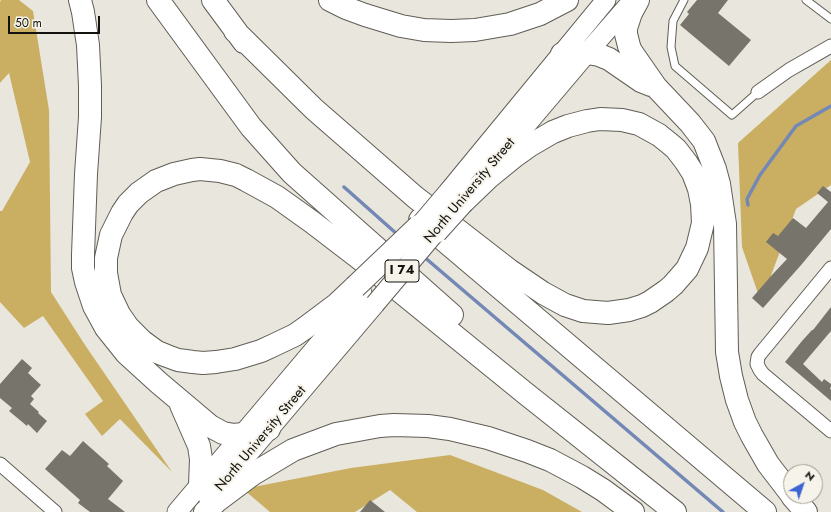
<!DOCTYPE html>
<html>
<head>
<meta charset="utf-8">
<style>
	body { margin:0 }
	#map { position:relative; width:831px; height:512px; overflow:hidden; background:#e9e6dd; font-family:Jost,sans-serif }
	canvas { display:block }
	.north { position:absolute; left:783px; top:464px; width:40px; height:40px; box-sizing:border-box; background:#f6f3ea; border:1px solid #9b9992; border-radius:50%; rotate:40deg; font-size:11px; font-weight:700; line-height:16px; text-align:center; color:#13120e }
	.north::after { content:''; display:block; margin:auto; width:14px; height:18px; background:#3c64d5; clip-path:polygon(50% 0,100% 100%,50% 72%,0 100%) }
	.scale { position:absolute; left:8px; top:16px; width:92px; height:18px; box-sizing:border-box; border:2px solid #13120e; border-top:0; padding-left:5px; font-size:12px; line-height:14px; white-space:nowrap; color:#13120e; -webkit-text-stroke:3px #f6f3ea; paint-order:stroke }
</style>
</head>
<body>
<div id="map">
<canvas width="831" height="512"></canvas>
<div class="north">N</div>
<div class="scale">50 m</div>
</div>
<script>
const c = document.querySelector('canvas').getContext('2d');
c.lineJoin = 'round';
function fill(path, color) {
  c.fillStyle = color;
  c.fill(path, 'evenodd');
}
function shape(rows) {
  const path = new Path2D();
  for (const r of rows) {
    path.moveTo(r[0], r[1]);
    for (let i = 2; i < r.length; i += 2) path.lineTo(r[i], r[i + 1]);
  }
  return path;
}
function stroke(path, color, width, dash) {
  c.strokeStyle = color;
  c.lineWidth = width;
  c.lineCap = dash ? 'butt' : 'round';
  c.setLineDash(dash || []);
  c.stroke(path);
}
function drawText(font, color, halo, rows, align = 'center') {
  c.font = font + ' Jost,sans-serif';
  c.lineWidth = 4;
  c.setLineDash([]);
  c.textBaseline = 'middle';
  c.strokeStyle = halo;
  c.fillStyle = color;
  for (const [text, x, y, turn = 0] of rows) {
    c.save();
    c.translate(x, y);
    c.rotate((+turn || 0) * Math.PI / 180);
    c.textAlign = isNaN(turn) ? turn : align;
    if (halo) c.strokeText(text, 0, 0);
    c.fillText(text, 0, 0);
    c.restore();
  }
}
fill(shape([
	[1,0,19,0,33,11,49,110,51,292,85,345,172,472,120,419,102,436,85,414,103,401,43,316,24,328,0,302,0,211,2,211,30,162,9,73,0,83,0,2],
	[831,60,831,185,796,209,761,302,742,247,738,143],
	[450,455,543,490,582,512,417,512,390,490,355,512,270,512,243,489,351,468]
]), '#caaf62');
stroke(shape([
	[344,187,398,235],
	[748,205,747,199,760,175,796,126,831,106],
	[423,256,723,512]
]), '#7488b6', 3.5);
fill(shape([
	[697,0,728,0,718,13,751,40,729,66,680,25,689,14,687,12],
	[823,186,831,192,831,229,802,264,763,308,752,298,771,276,787,259,766,242,773,233,778,236,793,218,806,228,828,202,817,193],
	[831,307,831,331,803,364,822,382,824,379,831,384,831,387,830,388,831,390,831,401,785,362,802,341,812,330,813,330],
	[22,359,32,368,28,373,41,385,31,396,34,399,30,404,39,412,38,413,47,421,37,433,28,424,27,426,9,411,12,408,0,398,0,384],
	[83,441,109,464,107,466,123,481,108,499,125,512,90,512,78,503,80,500,45,469,62,450,70,456],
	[370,500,385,512,360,512]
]), '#77746c');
const service = shape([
	[684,0,673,21,671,47,675,66,732,115,758,92],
	[806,0,831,19]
]);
const minor = shape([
	[758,92,789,70,831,46],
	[831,268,760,354,758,357,757,364,760,370,763,374,831,431],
	[0,464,55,512]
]);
const secondary = shape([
	[488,170,587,53,633,0],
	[449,191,606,0],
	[209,500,375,304],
	[177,512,362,293]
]);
const motorway = shape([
	[80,0,83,12,88,45,90,86,90,117,86,174,83,255,83,268,86,282,94,306,106,328,126,353,159,383,210,426,223,433,234,435,243,434,269,429],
	[158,0,251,127,292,173,452,315],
	[213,0,244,42],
	[330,0,346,8,365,15,401,26,424,30,451,31,475,30,510,24,540,14,567,0],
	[638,0,631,13,626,28,626,34,629,46,631,51,656,87,690,123,704,141,715,169,719,184,725,224,727,352,731,376,737,400,745,422,752,436,768,464,791,494],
	[235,31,314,109,415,197,509,270,543,293,565,305,583,311,608,313,629,310,642,306,650,302,666,291,673,285,687,269,697,248,703,223,702,204,699,189,693,173,686,162,676,149,669,143,659,135,639,124,622,120,600,119,587,121,568,126,553,132,529,146,515,156,488,178,463,202],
	[562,54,587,53,599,55,609,59,641,81,651,85],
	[420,220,765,512],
	[355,287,337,304,305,328,295,335,274,345,261,351,235,359,216,362,203,363,193,362,178,360,167,356,157,352,142,341,128,327,119,314,110,295,106,273,106,258,111,235,122,213,128,204,139,193,156,181,174,174,192,170,200,169,220,171,236,175,246,180,277,197,312,222,359,258,525,393,675,512],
	[181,405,199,446,201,459,200,485],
	[792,496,806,512],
	[205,512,217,501,253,474,293,450,336,434,380,426,394,425,428,426,450,429,488,438,527,451,550,460,582,477,603,490,633,512]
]);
stroke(service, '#605d55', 9);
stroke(minor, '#605d55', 15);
stroke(secondary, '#605d55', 21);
stroke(motorway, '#605d55', 24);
stroke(service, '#fff', 7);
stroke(minor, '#fff', 13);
stroke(secondary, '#fff', 19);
stroke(motorway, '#fff', 22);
const secondaryBridge = shape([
	[410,237,449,191],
	[375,304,445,221]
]);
const motorwayBridge = shape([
	[436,232,463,202],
	[355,287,419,226]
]);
stroke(secondaryBridge, '#605d55', 21, []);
stroke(motorwayBridge, '#605d55', 24, []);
stroke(secondaryBridge, '#fff', 19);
stroke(motorwayBridge, '#fff', 22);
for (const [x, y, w] of [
	[402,271,34]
]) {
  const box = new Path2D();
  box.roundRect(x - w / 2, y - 11, w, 22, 3);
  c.fillStyle = '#f6f3ea';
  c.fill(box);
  stroke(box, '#13120e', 1);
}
drawText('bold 13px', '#13120e', null, [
	["I 74",402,271]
]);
drawText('14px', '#13120e', '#f6f3ea', [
	["North University Street",470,191,-50],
	["North University Street",261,439,-50]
]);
</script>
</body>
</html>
